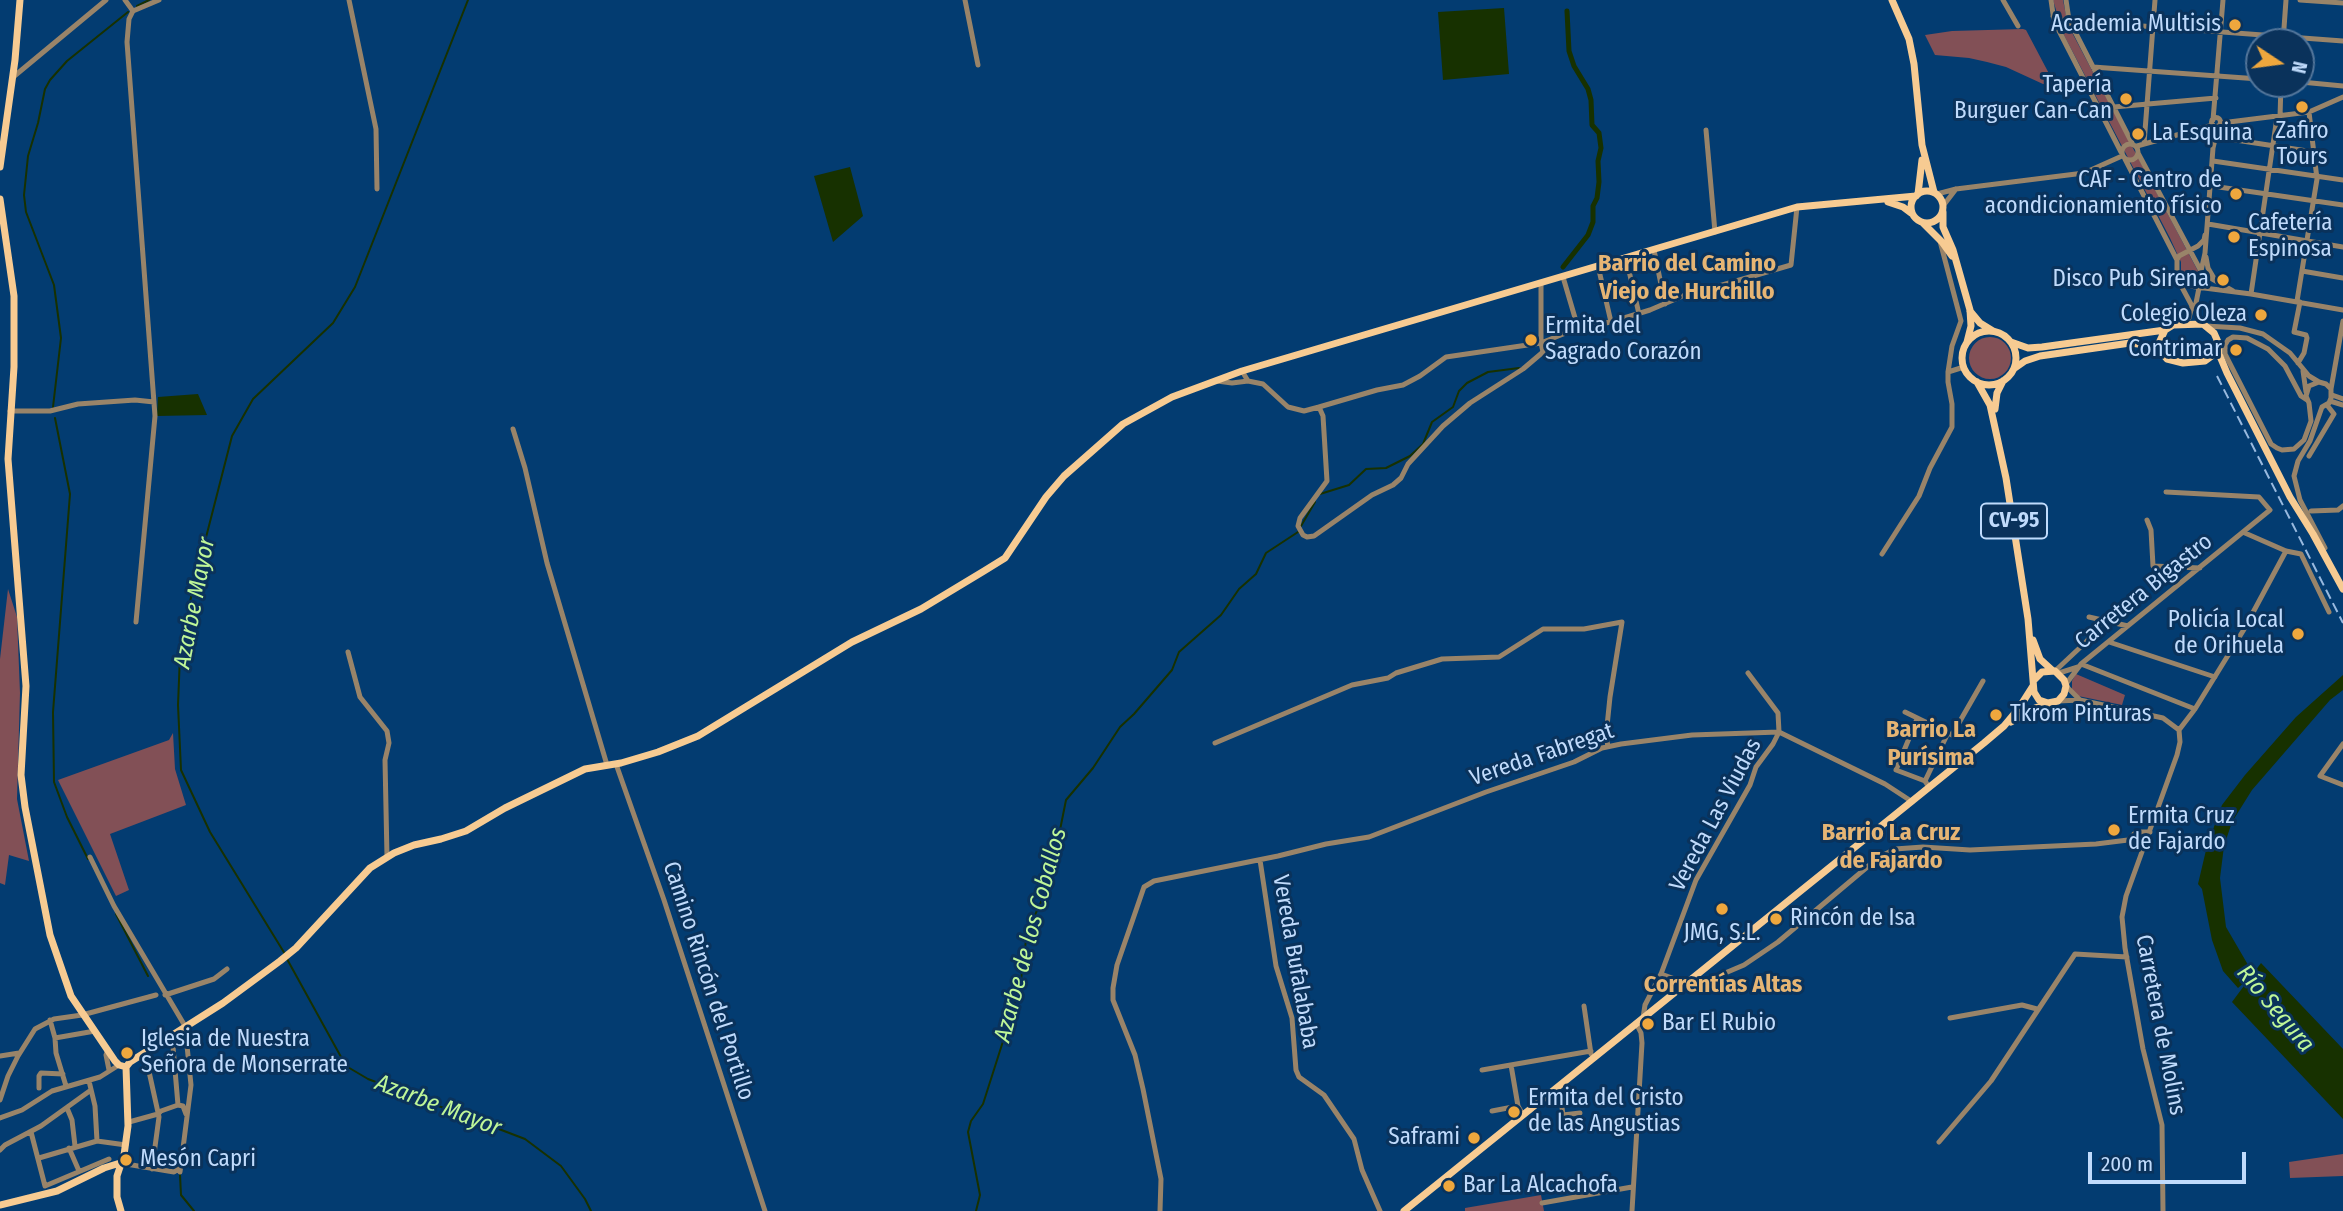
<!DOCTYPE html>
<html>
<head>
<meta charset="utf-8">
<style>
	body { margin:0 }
	#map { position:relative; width:2343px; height:1211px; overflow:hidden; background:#033c71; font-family:"Fira Sans Condensed",sans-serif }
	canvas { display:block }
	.north { position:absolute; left:2245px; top:28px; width:70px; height:70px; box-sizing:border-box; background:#0a325b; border:2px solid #53769b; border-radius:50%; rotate:103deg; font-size:19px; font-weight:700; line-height:28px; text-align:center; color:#c0dbfc }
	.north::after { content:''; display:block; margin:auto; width:24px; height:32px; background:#efa73d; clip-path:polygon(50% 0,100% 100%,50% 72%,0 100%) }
	.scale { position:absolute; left:2088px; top:1152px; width:158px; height:32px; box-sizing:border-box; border:4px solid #c0dbfc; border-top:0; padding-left:9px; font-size:21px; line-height:24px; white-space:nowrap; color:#c0dbfc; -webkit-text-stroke:5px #0a325b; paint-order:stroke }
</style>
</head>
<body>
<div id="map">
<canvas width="2343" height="1211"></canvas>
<div class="north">N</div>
<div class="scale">200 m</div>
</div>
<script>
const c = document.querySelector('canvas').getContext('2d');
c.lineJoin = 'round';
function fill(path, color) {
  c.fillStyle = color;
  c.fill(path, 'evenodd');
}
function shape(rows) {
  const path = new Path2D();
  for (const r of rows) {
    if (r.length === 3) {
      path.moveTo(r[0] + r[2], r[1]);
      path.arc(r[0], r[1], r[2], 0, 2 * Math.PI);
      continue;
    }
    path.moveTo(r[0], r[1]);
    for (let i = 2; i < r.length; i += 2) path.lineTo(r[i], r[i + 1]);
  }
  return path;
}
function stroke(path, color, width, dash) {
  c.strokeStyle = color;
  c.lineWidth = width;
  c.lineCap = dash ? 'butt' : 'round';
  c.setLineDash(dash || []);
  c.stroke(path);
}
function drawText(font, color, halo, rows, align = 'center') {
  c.font = font + ' "Fira Sans Condensed",sans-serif';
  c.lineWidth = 6;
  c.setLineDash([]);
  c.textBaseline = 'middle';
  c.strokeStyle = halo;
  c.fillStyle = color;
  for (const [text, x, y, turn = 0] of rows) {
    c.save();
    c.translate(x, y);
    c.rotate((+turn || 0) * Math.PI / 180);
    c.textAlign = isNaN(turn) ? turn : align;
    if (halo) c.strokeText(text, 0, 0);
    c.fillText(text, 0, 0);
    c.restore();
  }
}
fill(shape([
	[2053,0,2063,0,2068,25,2200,275,2195,284,2181,280,2181,262,2170,238,2066,39,2058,23,2060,23],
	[2023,29,2026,30,2055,85,2043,84,2006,67,1987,62,1969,58,1935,55,1925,35,1952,31],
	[1990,358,21],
	[8,589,17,617,20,693,17,799,29,861,9,855,5,885,0,883,0,659],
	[2076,674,2125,695,2122,705,2078,696,2072,690,2072,681],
	[173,733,175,769,186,805,110,834,129,890,116,896,58,780,169,740],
	[2343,1154,2343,1176,2290,1178,2289,1162],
	[1541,1195,1544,1211,1465,1211,1465,1208]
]), '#825056');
fill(shape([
	[1504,8,1509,74,1443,80,1438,12],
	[850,167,863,216,833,242,814,176],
	[198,394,207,415,157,416,158,397],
	[2343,675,2343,690,2330,700,2252,790,2232,822,2224,846,2220,878,2226,927,2251,970,2246,981,2238,988,2223,971,2212,940,2202,889,2198,884,2207,846,2222,805,2245,775,2296,717],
	[2261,963,2343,1049,2343,1119,2232,1002]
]), '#173100');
stroke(shape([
	[137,6,149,0],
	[53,407,61,338,54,285,26,212,24,195,28,156,38,123,45,89,50,80,67,61,128,12],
	[55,418,70,494,53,712,54,782,67,817,88,859],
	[1320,494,1349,485,1366,469,1386,468,1410,456,1423,444,1432,422,1453,407,1459,391,1467,383,1488,372,1519,368],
	[1301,526,1315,502],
	[116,914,148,976],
	[285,954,210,832,181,770,178,705,180,655,192,592,232,436,253,399,333,323,355,287,468,0],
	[287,959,346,1066,368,1079,525,1139,561,1166,585,1199,591,1211],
	[180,1175,181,1195,194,1211],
	[976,1211,980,1195,968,1132,971,1121,983,1104,1013,1010,1021,980,1027,932,1049,885,1066,800,1093,768,1120,727,1134,714,1172,670,1179,652,1221,615,1239,589,1256,574,1266,553,1298,532]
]), '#173100', 2);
stroke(shape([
	[1563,267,1588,235,1593,222,1593,206,1597,198,1599,182,1598,161,1601,148,1599,133,1592,125,1591,100,1588,89,1574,66,1569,51,1567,11]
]), '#173100', 5);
stroke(shape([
	[125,0,133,11,159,0],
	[349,0,376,129,377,189],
	[965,0,978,65],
	[2003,0,2018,26],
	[2051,0,2054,21,2121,152],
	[2066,0,2069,20,2132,143],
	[2300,0,2343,3],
	[133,11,129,19,127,42,155,416,136,622],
	[2053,16,2062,20,2343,41],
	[2283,42,2286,0],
	[2093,67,2259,79],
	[12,78,106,0],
	[2301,82,2343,86],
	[2114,107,2216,98],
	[2280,117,2281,84],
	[2216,122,4.5],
	[2213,120,2223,0],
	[2221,123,2309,112,2343,97],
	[1706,130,1715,232],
	[2198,130,2208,134,2212,143],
	[2216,137,2314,152],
	[2130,152,8],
	[2144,144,2155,0],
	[2137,146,2213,125],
	[2138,153,2202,273,2233,291],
	[2125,159,2177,260,2177,278,2192,306,2189,318,2179,324],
	[2213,161,2343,180],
	[2212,186,2343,205],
	[1937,194,1956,189,2084,173,2122,156],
	[1943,206,1956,189],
	[2208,224,2343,247],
	[1654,250,1665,304],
	[2206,257,2208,268,2215,280],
	[1626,258,1639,314],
	[2177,260,2179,256,2198,246,2204,240,2205,235],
	[1598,266,1611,322],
	[2201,271,2205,253,2213,148,2218,127],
	[2302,271,2343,278],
	[1563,277,1578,328],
	[1541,283,1541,343,1543,352,1523,369,1470,403,1443,426,1408,464,1401,478,1393,485,1372,495,1314,536,1307,537,1303,535,1298,526,1300,518,1327,481,1323,416,1319,407,1377,390,1403,385,1420,376,1446,357,1541,343,1578,328,1611,322,1650,310,1692,292,1712,288,1791,265,1797,207],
	[2181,285,2251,294,2343,310],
	[2251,294,2277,117],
	[2297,301,2317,179,2309,112],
	[2202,324,2195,308,2202,273],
	[2206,326,2240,328,2263,334,2290,353,2309,376,2319,382],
	[2298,363,2304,353,2307,338,2306,335,2294,332,2300,302],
	[1242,371,1248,381,1263,384,1288,407,1304,411,1319,407],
	[2303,371,2306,392],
	[1948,372,1964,367],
	[1217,381,1232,383,1248,381],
	[2331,389,2343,321],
	[2332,395,2343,399],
	[2307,400,2301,396,2285,366,2268,349,2247,338,2233,337,2228,340,2225,345,2225,354,2271,444,2277,448,2282,450,2294,449,2304,440,2311,421,2309,403,2306,396,2309,386,2319,382,2326,384,2331,389,2331,398,2329,403,2322,407,2310,441,2298,461,2294,476,2300,500,2325,548],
	[2330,401,2343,405],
	[10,411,50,411,78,404,135,400,154,402],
	[513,429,525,468,547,563,607,765],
	[2309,456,2334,414,2327,405],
	[2311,511,2338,510,2343,506],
	[2147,520,2151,530,2153,566,2200,568],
	[2245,533,2286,551,2301,554,2329,612],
	[1882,554,1919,496,1930,468,1952,427,1952,404,1948,382,1948,372,1952,346,1961,321,1940,241],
	[2089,617,2128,626],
	[2109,642,2215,677],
	[348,652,360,697,387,731,389,743,385,760,387,857],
	[2081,664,2195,709],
	[2055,671,2086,642,2104,620],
	[2059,673,2078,667],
	[2066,684,2081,664,2270,510,2259,497,2166,492],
	[2066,686,2080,700],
	[2058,701,2080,700,2163,718,2179,730,2180,742,2177,755,2126,896,2122,917,2125,948,2143,1049,2162,1125,2163,1211],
	[1905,712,1948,733],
	[1917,719,1896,770,1925,781],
	[2179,730,2195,709,2243,631,2286,551],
	[1215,743,1352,685,1388,678,1396,673,1442,659,1499,657,1543,629,1584,629,1622,622,1610,697,1606,736,1608,747],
	[2343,744,2320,776,2343,785],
	[616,764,664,900,765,1211],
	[1929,787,1925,781,1948,733,1952,735,1983,681],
	[90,857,114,906,185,1026,191,1085,180,1172],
	[1260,860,1276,966,1292,1018,1296,1070,1299,1077,1324,1095,1354,1139,1362,1170,1380,1211],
	[1661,974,1686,983],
	[1686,986,1711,979,1744,965,1778,942,1878,858,1895,849,1923,847,1970,850,2096,844,2128,840,2136,832,2150,832],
	[165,995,214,979,227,969],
	[1584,1006,1591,1054],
	[1643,1018,1645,1005,1661,974,1696,880,1750,785,1756,767,1773,744,1779,732,1778,713,1748,673],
	[1950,1018,2022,1005,2037,1009],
	[50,1020,55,1038,56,1053,66,1086],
	[172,1035,178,1105],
	[55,1038,95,1031],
	[108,1050,106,1055,109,1070],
	[0,1056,19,1053],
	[139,1056,148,1067,159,1117,152,1169],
	[1511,1065,1518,1106,1523,1115],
	[1482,1070,1591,1051],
	[89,1081,95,1106,97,1141],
	[39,1088,39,1076,41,1073,63,1074],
	[1548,1094,1554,1101,1572,1098],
	[0,1100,8,1076,18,1056,35,1029,54,1019,82,1015,156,995],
	[1561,1100,1563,1115,1580,1113],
	[67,1108,72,1120,75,1146],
	[1492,1111,1518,1106],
	[0,1118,22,1110,52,1091,100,1077,119,1065],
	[129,1122,158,1114,161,1111,178,1105,183,1106,186,1114],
	[31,1132,45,1186,109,1159],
	[1939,1142,1991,1081,2075,954,2127,957],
	[69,1148,79,1171],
	[0,1150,5,1145,41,1126,91,1090],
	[39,1158,97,1141,126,1145],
	[120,1163,174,1172,177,1170,178,1165],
	[1542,1203,1632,1187],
	[1160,1211,1161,1179,1143,1089,1135,1055,1113,1000,1113,988,1117,965,1133,919,1144,887,1154,881,1278,856,1326,844,1369,837,1486,792,1574,762,1602,748,1621,744,1692,735,1779,732,1885,784,1911,801],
	[1632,1211,1642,1043,1641,1033,1636,1023]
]), '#998469', 5);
stroke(shape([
	[1892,0,1909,39,1914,64,1922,145,1934,192],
	[0,167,15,60,20,0],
	[1927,207,16],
	[1918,194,1922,160],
	[0,199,14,296,14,367,8,459,26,686,21,775,25,807,50,935,71,996,115,1061,119,1065,126,1067],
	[1888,202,1903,207,1911,213],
	[1943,212,1943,227,1953,250,1970,310,1971,326,1967,342],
	[1923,223,1942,242,1952,256],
	[1970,311,1980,323,1993,331],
	[1989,358,27],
	[2011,342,2028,348,2042,347,2165,330],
	[2219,346,2216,353,2205,361,2183,363,2167,359,2162,353,2159,343,2165,330,2173,325,2203,324,2214,333,2218,342,2219,346,2219,354,2227,373,2290,497,2313,534,2343,589],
	[2015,368,2025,361,2040,356,2130,343,2146,345,2161,352],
	[1977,382,1990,405,2006,478,2028,619,2034,692,2039,700,2048,703,2058,701,2064,694,2066,686,2064,680,2055,671,2042,672,2034,680],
	[1995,409,1997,393,2003,381],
	[2033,640,2040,659,2052,670],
	[2011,722,2035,708,2047,704],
	[126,1067,130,1062,223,1003,280,961,296,948,370,868,394,853,414,845,441,839,466,831,505,808,585,769,621,763,658,752,698,736,852,642,921,609,984,571,1005,558,1046,497,1064,476,1123,424,1172,397,1242,371,1797,207,1916,196],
	[0,1205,57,1191,104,1168,120,1163],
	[121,1211,117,1197,117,1176,124,1155,128,1126,126,1067],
	[1404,1211,1984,743,2004,726,2019,708,2033,686]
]), '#f7cb92', 7);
stroke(shape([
	[2217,376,2343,623]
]), '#98b9df', 2, [10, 5]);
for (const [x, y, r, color] of [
	[2235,25,7,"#efa73d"],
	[2126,99,7,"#efa73d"],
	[2302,107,7,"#efa73d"],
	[2138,134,7,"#efa73d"],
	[2236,194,7,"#efa73d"],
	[2234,237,7,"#efa73d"],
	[2223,280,7,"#efa73d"],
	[2261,315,7,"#efa73d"],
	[1531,340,7,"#efa73d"],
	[2236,350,7,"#efa73d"],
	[2298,634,7,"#efa73d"],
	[1996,715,7,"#efa73d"],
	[2114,830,7,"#efa73d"],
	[1722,909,7,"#efa73d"],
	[1776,919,7,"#efa73d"],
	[1648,1024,7,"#efa73d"],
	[127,1053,7,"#efa73d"],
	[1514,1112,7,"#efa73d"],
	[1474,1138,7,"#efa73d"],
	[126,1160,7,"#efa73d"],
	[1449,1186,7,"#efa73d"]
]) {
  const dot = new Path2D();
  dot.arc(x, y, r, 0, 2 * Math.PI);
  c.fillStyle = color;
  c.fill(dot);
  stroke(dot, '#0a325b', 2.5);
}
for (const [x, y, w] of [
	[2014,521,66]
]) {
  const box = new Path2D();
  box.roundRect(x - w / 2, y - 17.5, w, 35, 5);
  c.fillStyle = '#0a325b';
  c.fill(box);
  stroke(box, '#c0dbfc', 2);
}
drawText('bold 21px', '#c0dbfc', null, [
	["CV-95",2014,521]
]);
drawText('23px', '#c0dbfc', '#0a325b', [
	["Academia Multisis",2221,25,"right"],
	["Tapería",2112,86,"right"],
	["Burguer Can-Can",2112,112,"right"],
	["Zafiro",2302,132,"center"],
	["Tours",2302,158,"center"],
	["La Esquina",2152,134],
	["CAF - Centro de",2222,181,"right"],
	["acondicionamiento físico",2222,207,"right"],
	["Cafetería",2248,224],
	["Espinosa",2248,250],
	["Disco Pub Sirena",2209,280,"right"],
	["Colegio Oleza",2247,315,"right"],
	["Ermita del",1545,327],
	["Sagrado Corazón",1545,353],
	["Contrimar",2222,350,"right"],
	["Policía Local",2284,621,"right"],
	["de Orihuela",2284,647,"right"],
	["Tkrom Pinturas",2010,715],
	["Ermita Cruz",2128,817],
	["de Fajardo",2128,843],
	["Rincón de Isa",1790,919],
	["JMG, S.L.",1722,934,"center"],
	["Bar El Rubio",1662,1024],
	["Iglesia de Nuestra",141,1040],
	["Señora de Monserrate",141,1066],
	["Ermita del Cristo",1528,1099],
	["de las Angustias",1528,1125],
	["Saframi",1460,1138,"right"],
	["Mesón Capri",140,1160],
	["Bar La Alcachofa",1463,1186]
], 'left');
drawText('23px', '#c0dbfc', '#0a325b', [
	["Carretera Bigastro",2144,592,-39],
	["Vereda Fabregat",1542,755,-19],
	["Vereda Las Viudas",1716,815,-62],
	["Vereda Bufalababa",1295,962,80],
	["Camino Rincón del Portillo",708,981,72],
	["Carretera de Molins",2160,1025,79]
]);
drawText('bold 24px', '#e6b574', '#0a325b', [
	["Barrio del Camino",1687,264],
	["Viejo de Hurchillo",1687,292],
	["Barrio La",1931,730],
	["Purísima",1931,758],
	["Barrio La Cruz",1891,833],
	["de Fajardo",1891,861],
	["Correntías Altas",1723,985]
]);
drawText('italic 24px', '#bff698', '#0a325b', [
	["Azarbe Mayor",195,603,-79],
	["Azarbe de los Coballos",1031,935,-75],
	["Río Segura",2275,1009,50],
	["Azarbe Mayor",438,1106,21]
]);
</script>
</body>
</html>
